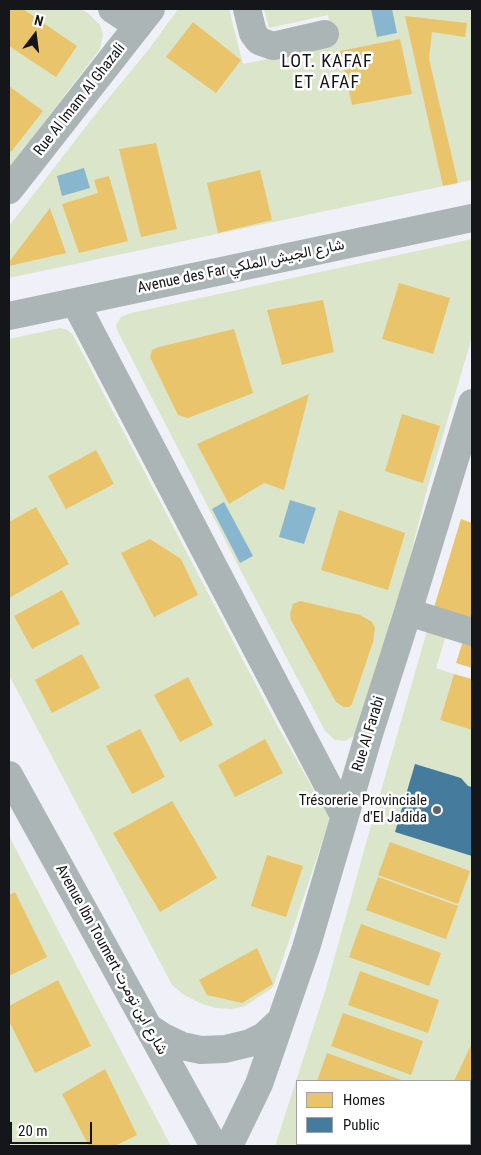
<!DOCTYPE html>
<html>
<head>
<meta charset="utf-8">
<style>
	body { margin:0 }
	#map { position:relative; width:481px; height:1155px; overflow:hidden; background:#f0f1f8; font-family:"Roboto Condensed",sans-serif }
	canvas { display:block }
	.frame { position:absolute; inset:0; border:10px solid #15161a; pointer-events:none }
	.legend { position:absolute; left:296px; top:1080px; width:175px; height:65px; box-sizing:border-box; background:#fff; border:1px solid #a1a2a3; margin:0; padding:6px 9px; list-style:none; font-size:15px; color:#15161a }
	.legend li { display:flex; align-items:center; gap:10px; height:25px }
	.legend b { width:25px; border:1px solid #a1a2a3 }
	.north { position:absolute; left:10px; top:10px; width:50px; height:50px; -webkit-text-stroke:4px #fff; paint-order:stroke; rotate:15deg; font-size:14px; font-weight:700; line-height:20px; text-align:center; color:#15161a }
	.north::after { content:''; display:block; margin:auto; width:18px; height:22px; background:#15161a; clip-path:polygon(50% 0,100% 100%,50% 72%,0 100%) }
	.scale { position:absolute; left:10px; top:1122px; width:82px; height:22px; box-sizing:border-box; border:2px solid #15161a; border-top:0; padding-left:6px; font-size:15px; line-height:18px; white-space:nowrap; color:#15161a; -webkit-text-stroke:4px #fff; paint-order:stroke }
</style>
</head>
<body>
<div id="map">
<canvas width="481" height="1155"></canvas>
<div class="frame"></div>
<ul class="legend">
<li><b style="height:14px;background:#e9c46a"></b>Homes</li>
<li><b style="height:14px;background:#457b9d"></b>Public</li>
</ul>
<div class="north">N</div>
<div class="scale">20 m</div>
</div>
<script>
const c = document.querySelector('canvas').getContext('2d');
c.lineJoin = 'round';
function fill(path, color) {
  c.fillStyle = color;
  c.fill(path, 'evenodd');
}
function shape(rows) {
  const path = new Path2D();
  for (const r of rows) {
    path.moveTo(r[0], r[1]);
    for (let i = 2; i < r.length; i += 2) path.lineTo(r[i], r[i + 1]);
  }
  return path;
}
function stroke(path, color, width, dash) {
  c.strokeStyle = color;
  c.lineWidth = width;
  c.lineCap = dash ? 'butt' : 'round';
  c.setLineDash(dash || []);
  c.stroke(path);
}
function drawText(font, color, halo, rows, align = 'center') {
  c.font = font + ' "Roboto Condensed",Vazirmatn,sans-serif';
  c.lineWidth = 5;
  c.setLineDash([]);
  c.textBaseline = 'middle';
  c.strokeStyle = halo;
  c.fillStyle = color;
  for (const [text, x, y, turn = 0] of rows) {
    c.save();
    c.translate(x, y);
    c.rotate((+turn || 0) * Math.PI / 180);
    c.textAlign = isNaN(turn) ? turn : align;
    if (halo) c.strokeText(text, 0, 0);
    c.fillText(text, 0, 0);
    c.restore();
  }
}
fill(shape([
	[9,9,80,9,88,13,100,25,103,35,100,49,9,168],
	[178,9,229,9,243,64,334,45,328,15,269,28,264,9,472,9,472,180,9,278,9,226,98,111,149,49],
	[472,239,472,337,428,486,405,576,354,736,345,741,335,740,325,731,242,573,117,330,116,325,121,317,131,313],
	[60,328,68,330,73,335,277,725,330,819,275,982,272,988,245,1006,231,1009,216,1008,202,1004,184,995,172,985,9,675,9,339],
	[429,624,448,629,436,668,454,674,440,720,472,730,472,1146,275,1146,326,988,370,829],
	[297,1081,470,1081,470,1144,297,1144],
	[9,836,118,1045,171,1146,9,1146]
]), '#dbe5ca');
fill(shape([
	[371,9,392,9,397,33,377,37],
	[84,168,90,188,62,196,57,176],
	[290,500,316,508,304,544,279,537],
	[224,502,253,556,240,563,212,509]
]), '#88b6cf');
fill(shape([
	[9,9,23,9,77,46,56,77,9,46],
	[405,16,467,23,465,37,432,32,429,59,458,183,443,186],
	[193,22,241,60,216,93,166,57],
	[400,39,412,94,352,105,340,51],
	[9,86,43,111,11,152,9,150],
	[156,143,177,229,141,237,119,149],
	[260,170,272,220,218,233,207,183],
	[109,176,128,241,79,253,62,204,98,193,94,180],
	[50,208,66,253,9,266,9,262],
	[399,283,450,298,433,354,382,339],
	[323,300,334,352,282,365,267,310],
	[234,329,253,393,188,418,178,415,150,357,152,350,159,347],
	[309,394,284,490,264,483,229,504,197,444],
	[402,414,440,426,423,483,385,471],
	[96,450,114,484,66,509,48,476],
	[36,507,69,564,9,598,9,522],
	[339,510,405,533,388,590,321,570],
	[461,519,472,523,472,627,432,614],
	[150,539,181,559,198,595,154,617,121,553],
	[62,590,80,624,32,649,14,616],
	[300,601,360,615,372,622,375,628,373,642,352,704,349,707,344,707,336,702,291,620,290,614,293,604],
	[463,641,472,644,472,668,456,663],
	[82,654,100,688,52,713,35,680],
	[454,674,472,679,472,730,440,720],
	[188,677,213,725,180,742,154,695],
	[140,729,165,777,132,794,106,746],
	[265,739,283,773,235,797,218,765],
	[172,801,217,878,160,912,113,833],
	[390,842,470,871,458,904,378,875],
	[267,855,303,866,286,917,251,906],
	[378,877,458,906,446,939,366,910],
	[15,892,47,957,9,976,9,895],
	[361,924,441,953,429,986,349,957],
	[257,948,273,984,242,1003,207,995,199,980],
	[360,971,439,1000,428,1033,348,1005],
	[58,980,91,1046,35,1073,9,1021,9,1006],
	[343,1013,423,1041,411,1075,331,1046],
	[472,1043,472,1146,447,1146,446,1144,470,1144,470,1081,454,1081],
	[327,1053,404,1081,317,1081],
	[105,1069,137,1135,115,1146,89,1146,62,1094]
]), '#e9c46a');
fill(shape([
	[415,764,461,778,468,786,472,787,472,856,395,832]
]), '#457b9d');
stroke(shape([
	[112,9,138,26],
	[247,9,253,33,259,41,273,46,325,34],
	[9,190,151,9],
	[75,302,344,816],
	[9,316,472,218],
	[408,612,472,632],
	[9,775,214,1146],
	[148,1027,163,1037,182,1046,201,1050,225,1049,250,1043,264,1036,280,1021],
	[229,1146,259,1084,306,948,369,734,408,612,472,403]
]), '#abb5b6', 28);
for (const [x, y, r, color] of [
	[437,810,5,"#626368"]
]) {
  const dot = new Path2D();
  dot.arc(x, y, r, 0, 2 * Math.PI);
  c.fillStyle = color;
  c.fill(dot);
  stroke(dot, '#fff', 2);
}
drawText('15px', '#15161a', '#fff', [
	["Rue Al Imam Al Ghazali",80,100,-52],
	["Avenue des Far شارع الجيش الملكي",241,267,-12],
	["Rue Al Farabi",369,734,-73],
	["Avenue Ibn Toumert شارع ابن تومرت",111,960,61]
]);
drawText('15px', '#15161a', '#fff', [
	["Trésorerie Provinciale",427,801],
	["d'El Jadida",427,818]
], 'right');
c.letterSpacing = '1px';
drawText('18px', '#15161a', '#fff', [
	["LOT. KAFAF",327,62],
	["ET AFAF",327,83]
]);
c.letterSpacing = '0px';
</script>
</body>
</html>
